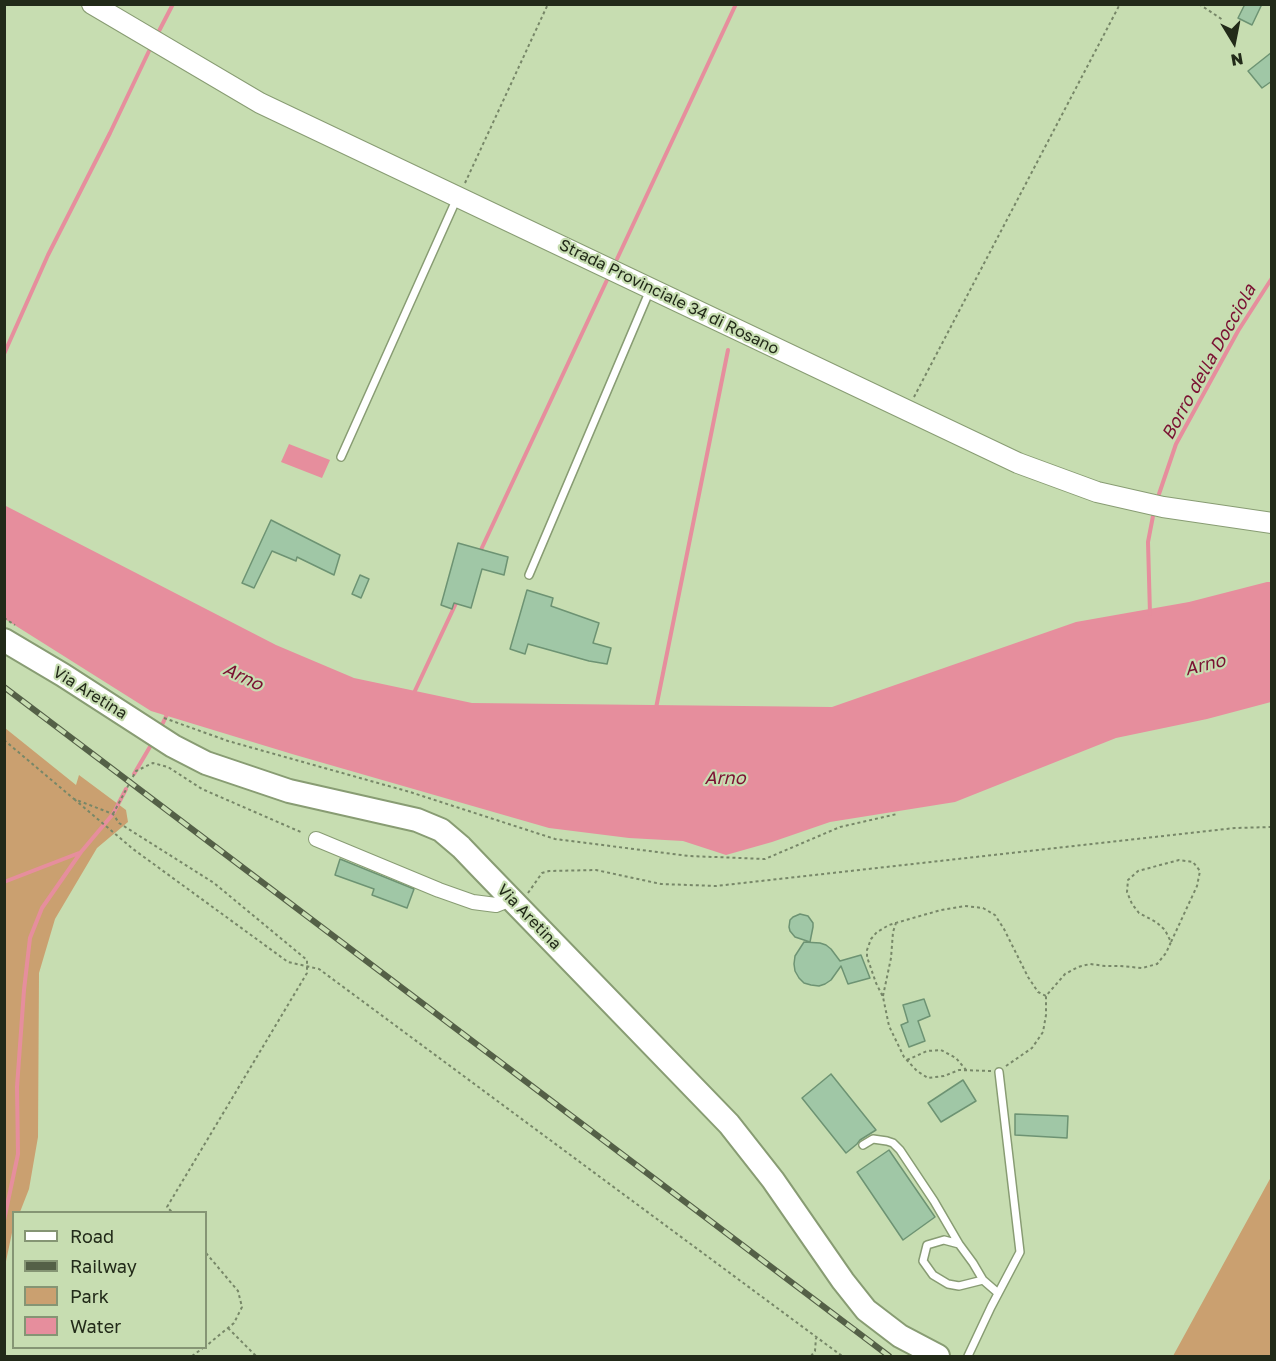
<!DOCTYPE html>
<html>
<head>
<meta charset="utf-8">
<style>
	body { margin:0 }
	#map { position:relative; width:1276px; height:1361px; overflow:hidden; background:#c7ddb1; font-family:"Golos Text",sans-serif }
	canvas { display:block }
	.frame { position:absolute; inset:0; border:6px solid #222a19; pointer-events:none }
	.legend { position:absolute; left:12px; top:1211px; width:195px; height:138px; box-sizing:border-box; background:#c7ddb1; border:2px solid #859574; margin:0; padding:8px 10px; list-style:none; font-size:18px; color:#222a19 }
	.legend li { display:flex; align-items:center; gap:12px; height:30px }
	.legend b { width:30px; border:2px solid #859574 }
	.north { position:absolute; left:1204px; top:12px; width:60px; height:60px; -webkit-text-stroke:4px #c7ddb1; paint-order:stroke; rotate:170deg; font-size:16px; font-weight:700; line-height:24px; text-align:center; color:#222a19 }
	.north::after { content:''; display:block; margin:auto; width:21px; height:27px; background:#222a19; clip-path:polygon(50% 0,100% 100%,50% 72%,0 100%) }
</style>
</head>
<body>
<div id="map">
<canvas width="1276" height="1361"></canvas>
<div class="frame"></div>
<ul class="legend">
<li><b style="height:8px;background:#fff"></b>Road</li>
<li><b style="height:8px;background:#546047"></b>Railway</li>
<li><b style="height:16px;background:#caa070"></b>Park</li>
<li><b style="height:16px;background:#e68e9d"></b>Water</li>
</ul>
<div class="north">N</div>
</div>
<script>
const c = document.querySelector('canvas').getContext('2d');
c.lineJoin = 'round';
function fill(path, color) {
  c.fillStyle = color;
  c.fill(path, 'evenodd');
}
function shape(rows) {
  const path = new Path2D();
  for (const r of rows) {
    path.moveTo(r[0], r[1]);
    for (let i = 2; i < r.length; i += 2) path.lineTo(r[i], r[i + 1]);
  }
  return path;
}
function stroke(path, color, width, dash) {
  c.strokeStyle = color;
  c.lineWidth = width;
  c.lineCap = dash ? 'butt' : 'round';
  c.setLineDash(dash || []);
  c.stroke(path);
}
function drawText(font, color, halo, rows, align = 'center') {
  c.font = font + ' "Golos Text",sans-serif';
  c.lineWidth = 4.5;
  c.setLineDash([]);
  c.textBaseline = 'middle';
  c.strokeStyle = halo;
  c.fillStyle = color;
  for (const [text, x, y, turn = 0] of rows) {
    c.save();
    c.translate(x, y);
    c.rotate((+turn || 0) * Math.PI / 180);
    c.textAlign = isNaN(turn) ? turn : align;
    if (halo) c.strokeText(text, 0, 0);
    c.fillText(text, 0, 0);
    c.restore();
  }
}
fill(shape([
	[5,728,76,785,79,775,126,810,128,822,97,848,55,919,39,973,38,1137,29,1189,20,1212,14,1212,13,1228,5,1266],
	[1271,1177,1271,1356,1173,1356]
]), '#caa070');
fill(shape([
	[289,444,330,460,322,478,281,462],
	[4,505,276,645,354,678,472,703,832,707,1076,622,1189,602,1267,582,1272,582,1271,702,1207,719,1116,738,955,802,830,822,772,842,726,855,683,841,629,838,549,828,292,754,151,711,5,619]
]), '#e68e9d');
stroke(shape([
	[159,31,173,4],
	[617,259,736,4],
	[4,354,48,255,110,133,149,51],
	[1159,494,1176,444,1238,331,1272,278],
	[479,554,607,280],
	[1150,614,1148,542,1153,516],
	[413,695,457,601],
	[656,708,728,350],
	[162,725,168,712],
	[134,774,151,745],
	[4,882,79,853],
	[4,1220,18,1154,17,1087,24,990,30,938,42,908,81,852,113,814,126,789]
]), '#e68e9d', 4);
const building = shape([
	[1245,4,1262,4,1252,25,1238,18,1245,4],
	[1272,52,1272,81,1262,88,1248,71,1272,52],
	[271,520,340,555,334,575,297,557,296,561,272,551,254,588,242,583,271,520],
	[458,543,508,557,504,575,482,569,471,608,454,603,452,609,441,605,458,543],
	[360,575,369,579,361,598,352,594,360,575],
	[527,590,553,598,551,606,599,623,593,643,611,648,607,664,589,661,528,644,525,654,510,649,527,590],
	[340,859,414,889,407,908,372,895,374,889,335,875,340,859],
	[800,914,808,916,813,923,813,927,810,942,795,937,790,931,789,927,790,920,793,917,800,914],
	[804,942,820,943,826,945,831,949,840,961,861,955,870,978,848,984,841,966,831,980,825,984,819,986,811,985,804,983,799,978,795,971,794,964,795,956,804,942],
	[924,999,930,1016,918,1021,925,1041,909,1047,901,1025,908,1022,903,1005,924,999],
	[831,1074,876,1130,860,1140,857,1144,846,1153,802,1098,831,1074],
	[963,1080,976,1101,941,1122,928,1103,963,1080],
	[1015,1114,1068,1116,1067,1138,1015,1135,1015,1114],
	[889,1150,935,1217,903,1240,857,1172,889,1150]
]);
fill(building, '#a0c7a6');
stroke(building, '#6d9373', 1.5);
const lane = shape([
	[341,457,457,198],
	[529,575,650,290],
	[863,1145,873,1139,887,1141,893,1143,900,1150,934,1201,959,1244],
	[983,1280,959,1286,948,1284,933,1275,923,1261,927,1245,944,1240,959,1244,973,1263,983,1280,998,1293],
	[968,1356,991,1307,1020,1252,999,1072]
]);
const street = shape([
	[316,839,439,890,473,902,496,905,511,899]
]);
const secondary = shape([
	[92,4,260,103,1018,463,1097,492,1163,507,1272,523]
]);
const primary = shape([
	[4,640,63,675,173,746,206,763,289,791,417,820,441,830,461,847,484,871,729,1124,773,1180,843,1281,866,1310,900,1336,938,1356]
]);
stroke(lane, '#889c73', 10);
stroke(street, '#889c73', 16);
stroke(secondary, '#889c73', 22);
stroke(primary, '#889c73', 26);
stroke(shape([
	[1199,4,1223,20],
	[465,183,548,4],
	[914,397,1120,4],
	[4,618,15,625],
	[164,718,228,741,410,792,555,839,689,856,765,859,840,827,897,814],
	[4,740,74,799,113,814,119,823,214,883,307,960,307,973,167,1207,172,1212],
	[74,799,133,849,288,962,319,969,842,1356],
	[113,814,136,771,153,763,168,767,202,789,303,833],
	[528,893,542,873,549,871,596,870,661,884,716,886,1235,828,1272,827],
	[883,996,891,958,893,932,896,923],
	[907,1060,927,1051,941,1050,956,1058,966,1070],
	[1006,1066,1032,1048,1043,1032,1046,1015,1046,996,1065,974,1078,967,1090,964,1105,966,1120,966,1142,968,1157,964,1166,953,1171,942,1165,930,1156,922,1139,913,1132,904,1127,892,1128,880,1138,871,1179,860,1193,862,1200,871,1197,886,1171,942],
	[991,1071,959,1070,944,1076,928,1078,917,1071,904,1057,889,1026,883,997,876,983,867,957,867,950,871,939,877,932,889,925,906,920,941,910,965,906,983,908,995,915,1004,929,1028,977,1038,992,1046,996],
	[206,1253,238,1291,242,1307,234,1323,206,1346],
	[228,1328,256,1356],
	[192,1356,203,1348],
	[811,1356,815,1351,816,1338]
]), '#778768', 2, [3, 3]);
stroke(lane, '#fff', 7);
stroke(street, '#fff', 14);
stroke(secondary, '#fff', 20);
stroke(primary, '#fff', 22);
const rail = shape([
	[4,687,889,1356]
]);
stroke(rail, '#546047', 6);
stroke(rail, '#c7ddb1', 4, [11]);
drawText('16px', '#222a19', '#c7ddb1', [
	["Strada Provinciale 34 di Rosano",669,297,26],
	["Via Aretina",90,693,32],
	["Via Aretina",529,917,46]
]);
drawText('italic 18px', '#7a1132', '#c7ddb1', [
	["Borro della Docciola",1209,362,-61],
	["Arno",1205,665,-14],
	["Arno",243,677,26],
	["Arno",725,778]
]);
</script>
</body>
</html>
